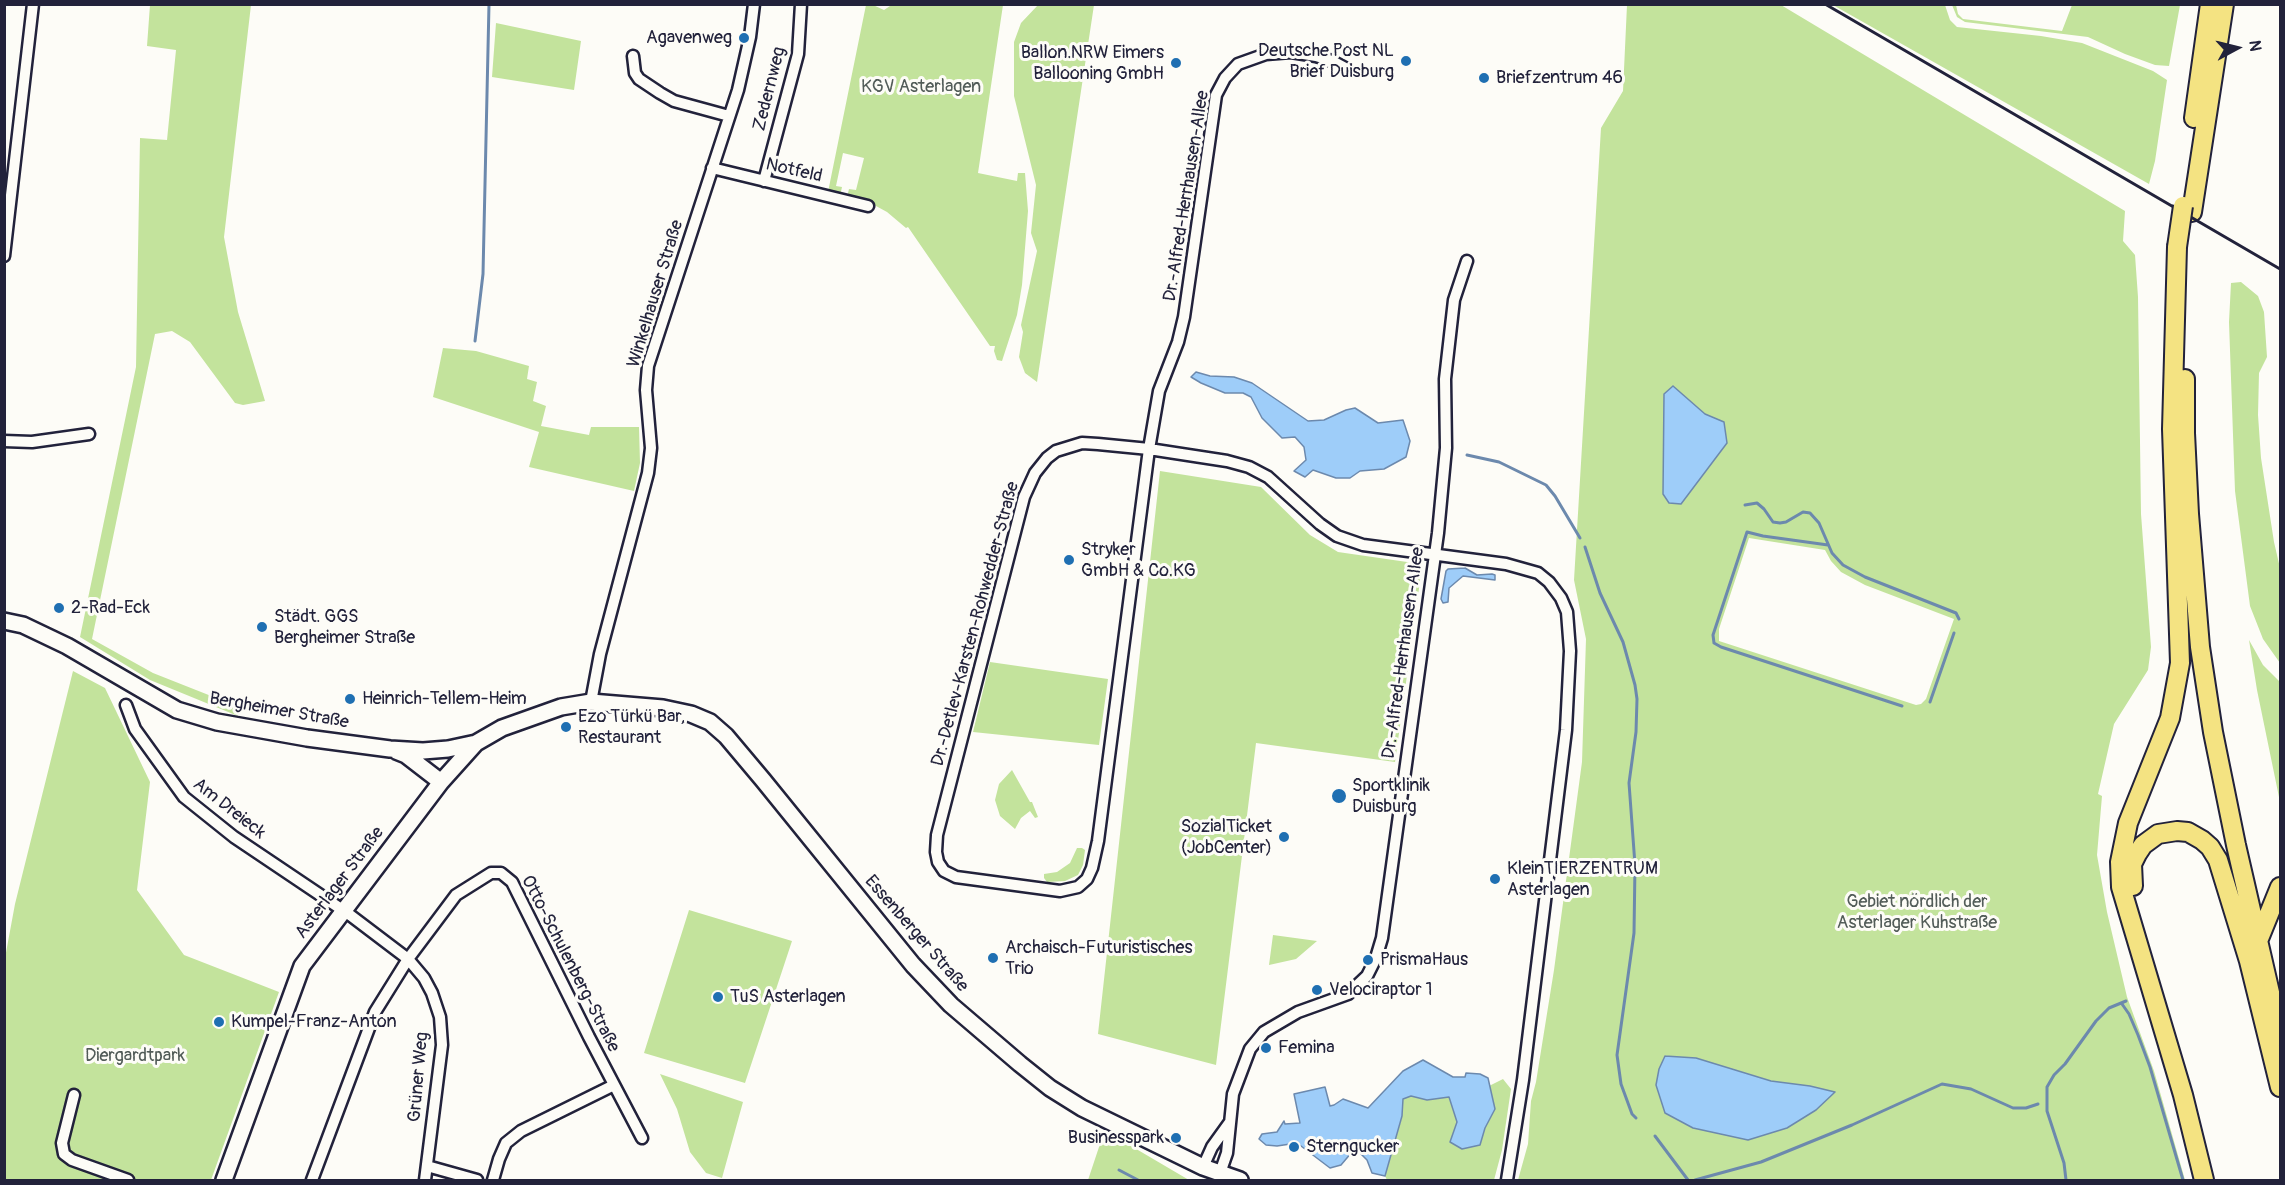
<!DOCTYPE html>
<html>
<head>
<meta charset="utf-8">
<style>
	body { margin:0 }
	#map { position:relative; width:2285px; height:1185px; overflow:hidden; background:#fdfcf7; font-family:Pangolin,sans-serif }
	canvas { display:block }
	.frame { position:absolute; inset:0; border:6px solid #22223b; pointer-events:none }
	.north { position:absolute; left:2207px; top:18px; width:60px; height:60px; -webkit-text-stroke:4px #fdfcf7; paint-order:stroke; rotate:83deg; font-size:16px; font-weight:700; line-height:24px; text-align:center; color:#22223b }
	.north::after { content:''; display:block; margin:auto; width:21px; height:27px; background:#22223b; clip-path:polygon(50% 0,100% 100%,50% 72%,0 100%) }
</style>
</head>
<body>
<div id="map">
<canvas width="2285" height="1185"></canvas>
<div class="frame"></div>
<div class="north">N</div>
</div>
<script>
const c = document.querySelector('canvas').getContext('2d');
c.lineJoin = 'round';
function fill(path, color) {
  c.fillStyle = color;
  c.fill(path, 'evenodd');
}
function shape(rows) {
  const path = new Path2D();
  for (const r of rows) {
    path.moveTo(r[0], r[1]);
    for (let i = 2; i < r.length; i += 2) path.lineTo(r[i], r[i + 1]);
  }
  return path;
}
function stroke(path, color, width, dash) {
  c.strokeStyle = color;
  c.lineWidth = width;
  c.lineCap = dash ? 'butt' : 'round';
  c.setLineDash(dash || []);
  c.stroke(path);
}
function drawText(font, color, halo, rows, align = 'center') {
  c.font = font + ' Pangolin,sans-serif';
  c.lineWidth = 6;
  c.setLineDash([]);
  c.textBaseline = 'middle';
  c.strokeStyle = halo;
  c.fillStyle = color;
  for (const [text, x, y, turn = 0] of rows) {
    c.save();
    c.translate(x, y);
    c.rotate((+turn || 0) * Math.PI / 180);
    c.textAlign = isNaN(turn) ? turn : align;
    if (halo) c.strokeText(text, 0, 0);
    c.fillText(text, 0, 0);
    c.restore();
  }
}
fill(shape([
	[893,4,1003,5,978,173,1017,181,1018,173,1025,173,1028,211,1022,285,1017,315,1002,361,997,360,994,351,995,346,990,346,908,227,906,228,887,212,876,206,847,197,849,189,856,190,864,158,843,153,836,186,842,187,840,196,828,192,866,5,873,5,884,10],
	[150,5,251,5,224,237,238,312,265,401,243,405,235,403,190,342,172,331,155,334,92,639,153,673,239,707,238,716,150,680,80,637,136,367,140,138,167,140,176,50,147,46],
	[1038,5,1094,5,1037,382,1025,373,1019,357,1023,332,1021,325,1037,251,1031,233,1036,185,1014,96,1014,42,1021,23],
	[1627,5,1781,5,2125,211,2123,241,2135,255,2138,297,2141,514,2151,647,2148,670,2114,724,2098,794,2102,796,2097,855,2107,912,2127,997,2154,1071,2185,1180,1518,1180,1528,1144,1531,1101,1536,1082,1554,970,1582,762,1586,639,1574,580,1601,128,1623,91],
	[1673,387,1705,414,1724,422,1727,443,1681,504,1664,422,1664,394],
	[1749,538,1825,550,1831,561,1841,572,1865,585,1954,619,1926,699,1921,704,1916,705,1719,641,1719,629],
	[1833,5,1945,5,1950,20,1957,27,2041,36,2082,43,2153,71,2167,80,2155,161,2149,184],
	[1952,5,1956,5,1958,14,1963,19,2062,31,2072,5,2180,5,2169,66,2155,65,2125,54,2088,37,1965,22,1957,17],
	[496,23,581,41,574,90,492,77],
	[2241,282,2258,296,2264,312,2267,357,2259,373,2258,415,2261,458,2274,542,2280,568,2280,663,2263,639,2250,606,2235,491,2229,322,2231,283],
	[443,348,476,351,529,366,527,379,537,382,533,401,546,406,541,426,589,435,591,427,639,427,640,463,634,491,529,467,539,432,433,397],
	[1160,471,1261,487,1310,535,1338,552,1414,563,1418,570,1420,581,1395,762,1256,743,1216,1065,1098,1034],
	[2249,640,2263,665,2280,682,2280,802,2257,690],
	[990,662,1108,679,1099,745,973,732],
	[73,671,105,688,150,782,137,890,184,955,279,992,211,1180,5,1180,5,958,15,904],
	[1012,770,1030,802,1032,802,1038,817,1035,818,1030,811,1021,818,1015,829,1000,816,995,800,999,784],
	[1077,848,1082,848,1085,850,1083,865,1078,875,1065,881,1047,882,1044,878,1044,874,1057,872,1070,863],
	[689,910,792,941,745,1083,644,1053],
	[1273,935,1317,941,1296,959,1269,965],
	[660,1074,743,1102,722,1178,706,1173,690,1152,677,1109],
	[1503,1079,1511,1089,1502,1150,1494,1180,1387,1180,1385,1176,1402,1117,1402,1099,1411,1096,1427,1100,1450,1096,1457,1122,1480,1145,1485,1128,1495,1109,1489,1086],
	[1109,1133,1189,1180,1088,1180,1099,1147]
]), '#c3e39c');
const water = shape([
	[1196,372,1210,376,1234,377,1252,383,1308,421,1324,420,1346,410,1355,408,1378,423,1403,420,1410,441,1406,457,1384,469,1360,471,1350,478,1336,478,1313,470,1305,477,1294,471,1306,460,1304,447,1295,437,1282,438,1262,418,1251,397,1243,393,1225,393,1201,383,1191,377,1196,372],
	[1673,386,1705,414,1724,422,1727,443,1681,504,1669,503,1663,494,1664,394,1673,386],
	[1465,568,1477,575,1492,574,1495,575,1495,580,1463,576,1449,588,1448,602,1443,603,1441,599,1446,571,1448,569,1465,568],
	[1665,1056,1696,1058,1771,1081,1810,1086,1835,1092,1816,1110,1787,1128,1748,1140,1693,1128,1665,1113,1656,1085,1659,1069,1665,1056],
	[1423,1060,1453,1077,1465,1077,1466,1073,1480,1074,1488,1078,1495,1109,1485,1128,1480,1145,1462,1149,1450,1142,1457,1122,1449,1097,1427,1100,1411,1096,1403,1099,1402,1116,1385,1176,1372,1173,1367,1160,1361,1154,1352,1152,1341,1165,1330,1168,1297,1143,1277,1146,1266,1145,1259,1139,1262,1134,1277,1132,1284,1121,1285,1124,1300,1123,1294,1094,1325,1087,1330,1106,1334,1105,1343,1099,1368,1108,1403,1071,1423,1060]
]);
fill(water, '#9ecdf9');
stroke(water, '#6c89ad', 1.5);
stroke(shape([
	[475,341,483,274,489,4],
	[1467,455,1499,462,1546,485,1555,496,1580,538],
	[1745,505,1757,503,1764,509,1773,522,1780,523,1786,522,1803,512,1810,513,1819,523,1832,553,1843,565,1865,577,1956,613,1959,619],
	[1828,545,1763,536,1747,532,1713,635,1714,643,1721,647,1902,706],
	[1585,547,1600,593,1623,642,1635,685,1637,699,1636,732,1629,783,1635,865,1634,933,1617,1055,1621,1084,1632,1114,1636,1118],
	[1930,702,1954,633],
	[2122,1004,2129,1014,2138,1035,2150,1067,2183,1180],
	[1655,1136,1688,1180],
	[1119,1170,1138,1180],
	[1695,1180,1761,1162,1852,1125,1942,1084,1971,1089,2013,1108,2026,1108,2038,1104],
	[2066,1180,2064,1163,2047,1111,2047,1087,2054,1075,2065,1064,2096,1021,2109,1008,2126,1001]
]), '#6c89ad', 3);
const street = shape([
	[633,56,635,73,639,79,660,93,674,101,729,116],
	[1347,69,1332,61,1316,56,1291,52,1266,54,1238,64,1225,78,1216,95,1184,317,1178,342,1159,391,1149,449,1098,841,1092,868,1087,879,1078,887,1060,891,956,877,944,871,938,862,936,852,937,835,1024,497,1035,473,1047,458,1056,451,1082,443,1098,444,1149,449,1227,461,1249,467,1268,477,1320,524,1337,536,1363,545,1506,564,1538,573,1549,582,1561,598,1567,612,1570,651,1566,730,1523,1080,1507,1180],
	[712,168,868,206],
	[764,181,798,54,801,4],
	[4,256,33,4],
	[4,441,32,442,89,434],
	[591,702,600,654,648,473,651,448,646,390,648,366,738,90,750,37,754,4],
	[126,705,135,729,184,797,234,837,350,915,408,959,424,978,432,993,440,1017,442,1045,425,1180],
	[74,1095,62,1143,64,1154,72,1160,128,1180],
	[427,1166,477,1180],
	[1203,1167,1212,1147,1230,1122],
	[1220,1173,1227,1153,1233,1094,1250,1049,1264,1032,1298,1012,1348,994,1367,976,1376,958,1382,938,1438,533,1446,448,1445,379,1454,300,1467,261],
	[312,1180,375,1012,408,959,456,895,491,873,501,873,512,882,589,1037,642,1138],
	[493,1180,499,1159,506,1143,521,1131,614,1085]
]);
const secondary = shape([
	[4,621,23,625,67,646,177,710,217,722,307,738,390,749,423,751,448,749,476,743],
	[396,751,406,755,441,782],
	[224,1180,302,966,441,782,476,743,502,728,561,707,591,702,663,708,691,714,710,722,726,736,763,780,913,965,951,1005,1020,1064,1050,1088,1082,1108,1203,1167,1240,1180]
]);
const highway = shape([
	[2194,118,2210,4],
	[2192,212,2224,4],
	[2177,247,2172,429,2180,663,2170,718,2128,823,2120,862,2121,887,2183,1095,2204,1180],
	[2185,379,2185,433,2189,514,2200,647,2213,732,2236,845,2280,1036],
	[2133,886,2132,864,2137,854,2143,845,2158,834,2177,831,2188,832,2202,840,2210,847,2218,860,2249,961,2280,1087],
	[2258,941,2280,887]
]);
stroke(street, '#22223b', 15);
stroke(secondary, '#22223b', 20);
stroke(highway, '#22223b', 22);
stroke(street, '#fdfcf7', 10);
stroke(secondary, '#fdfcf7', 15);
stroke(highway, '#f4e382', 18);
stroke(shape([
	[1825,4,2280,269]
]), '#22223b', 3);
const highwayBridge = shape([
	[2177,247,2183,206]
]);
stroke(highwayBridge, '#22223b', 22, []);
stroke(highwayBridge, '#f4e382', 18);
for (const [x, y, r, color] of [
	[744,38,6,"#1f6fb2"],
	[1406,61,6,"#1f6fb2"],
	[1176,63,6,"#1f6fb2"],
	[1484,78,6,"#1f6fb2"],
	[1069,560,6,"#1f6fb2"],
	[59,608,6,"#1f6fb2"],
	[262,627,6,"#1f6fb2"],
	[350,699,6,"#1f6fb2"],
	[566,727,6,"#1f6fb2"],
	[1339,796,8,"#1f6fb2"],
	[1284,837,6,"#1f6fb2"],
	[1495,879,6,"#1f6fb2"],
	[993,958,6,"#1f6fb2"],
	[1368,960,6,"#1f6fb2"],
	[1317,990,6,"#1f6fb2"],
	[718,997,6,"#1f6fb2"],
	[219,1022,6,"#1f6fb2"],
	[1266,1048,6,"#1f6fb2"],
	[1176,1138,6,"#1f6fb2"],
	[1294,1147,6,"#1f6fb2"]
]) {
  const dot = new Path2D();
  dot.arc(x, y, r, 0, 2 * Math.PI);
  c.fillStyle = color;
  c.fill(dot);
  stroke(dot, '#fdfcf7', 2);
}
drawText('18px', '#22223b', '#fdfcf7', [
	["Agavenweg",732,38,"right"],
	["Deutsche Post NL",1394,51,"right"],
	["Brief Duisburg",1394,72,"right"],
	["Ballon.NRW Eimers",1164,53,"right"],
	["Ballooning GmbH",1164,74,"right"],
	["Briefzentrum 46",1496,78],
	["Stryker",1081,550],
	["GmbH & Co.KG",1081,571],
	["2-Rad-Eck",71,608],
	["Städt. GGS",274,617],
	["Bergheimer Straße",274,638],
	["Heinrich-Tellem-Heim",362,699],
	["Ezo Türkü Bar,",578,717],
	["Restaurant",578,738],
	["Sportklinik",1352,786],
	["Duisburg",1352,807],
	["SozialTicket",1272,827,"right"],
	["(JobCenter)",1272,848,"right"],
	["KleinTIERZENTRUM",1507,869],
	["Asterlagen",1507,890],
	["Archaisch-Futuristisches",1005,948],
	["Trio",1005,969],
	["PrismaHaus",1380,960],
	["Velociraptor 1",1329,990],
	["TuS Asterlagen",730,997],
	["Kumpel-Franz-Anton",231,1022],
	["Femina",1278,1048],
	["Businesspark",1164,1138,"right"],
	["Sterngucker",1306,1147]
], 'left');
drawText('18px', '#525c58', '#fdfcf7', [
	["KGV Asterlagen",921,87],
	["Gebiet nördlich der",1917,902],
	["Asterlager Kuhstraße",1917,923],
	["Diergardtpark",135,1056]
]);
drawText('18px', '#22223b', '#fdfcf7', [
	["Zedernweg",770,89,-76],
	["Notfeld",794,171,13],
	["Dr.-Alfred-Herrhausen-Allee",1187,196,-81],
	["Winkelhauser Straße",656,294,-73],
	["Dr.-Detlev-Karsten-Rohwedder-Straße",976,624,-75],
	["Dr.-Alfred-Herrhausen-Allee",1404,653,-82],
	["Bergheimer Straße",279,711,10],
	["Am Dreieck",229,809,38],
	["Asterlager Straße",340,883,-53],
	["Essenberger Straße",916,934,49],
	["Otto-Schulenberg-Straße",570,964,63],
	["Grüner Weg",419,1077,-85]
]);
</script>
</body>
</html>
